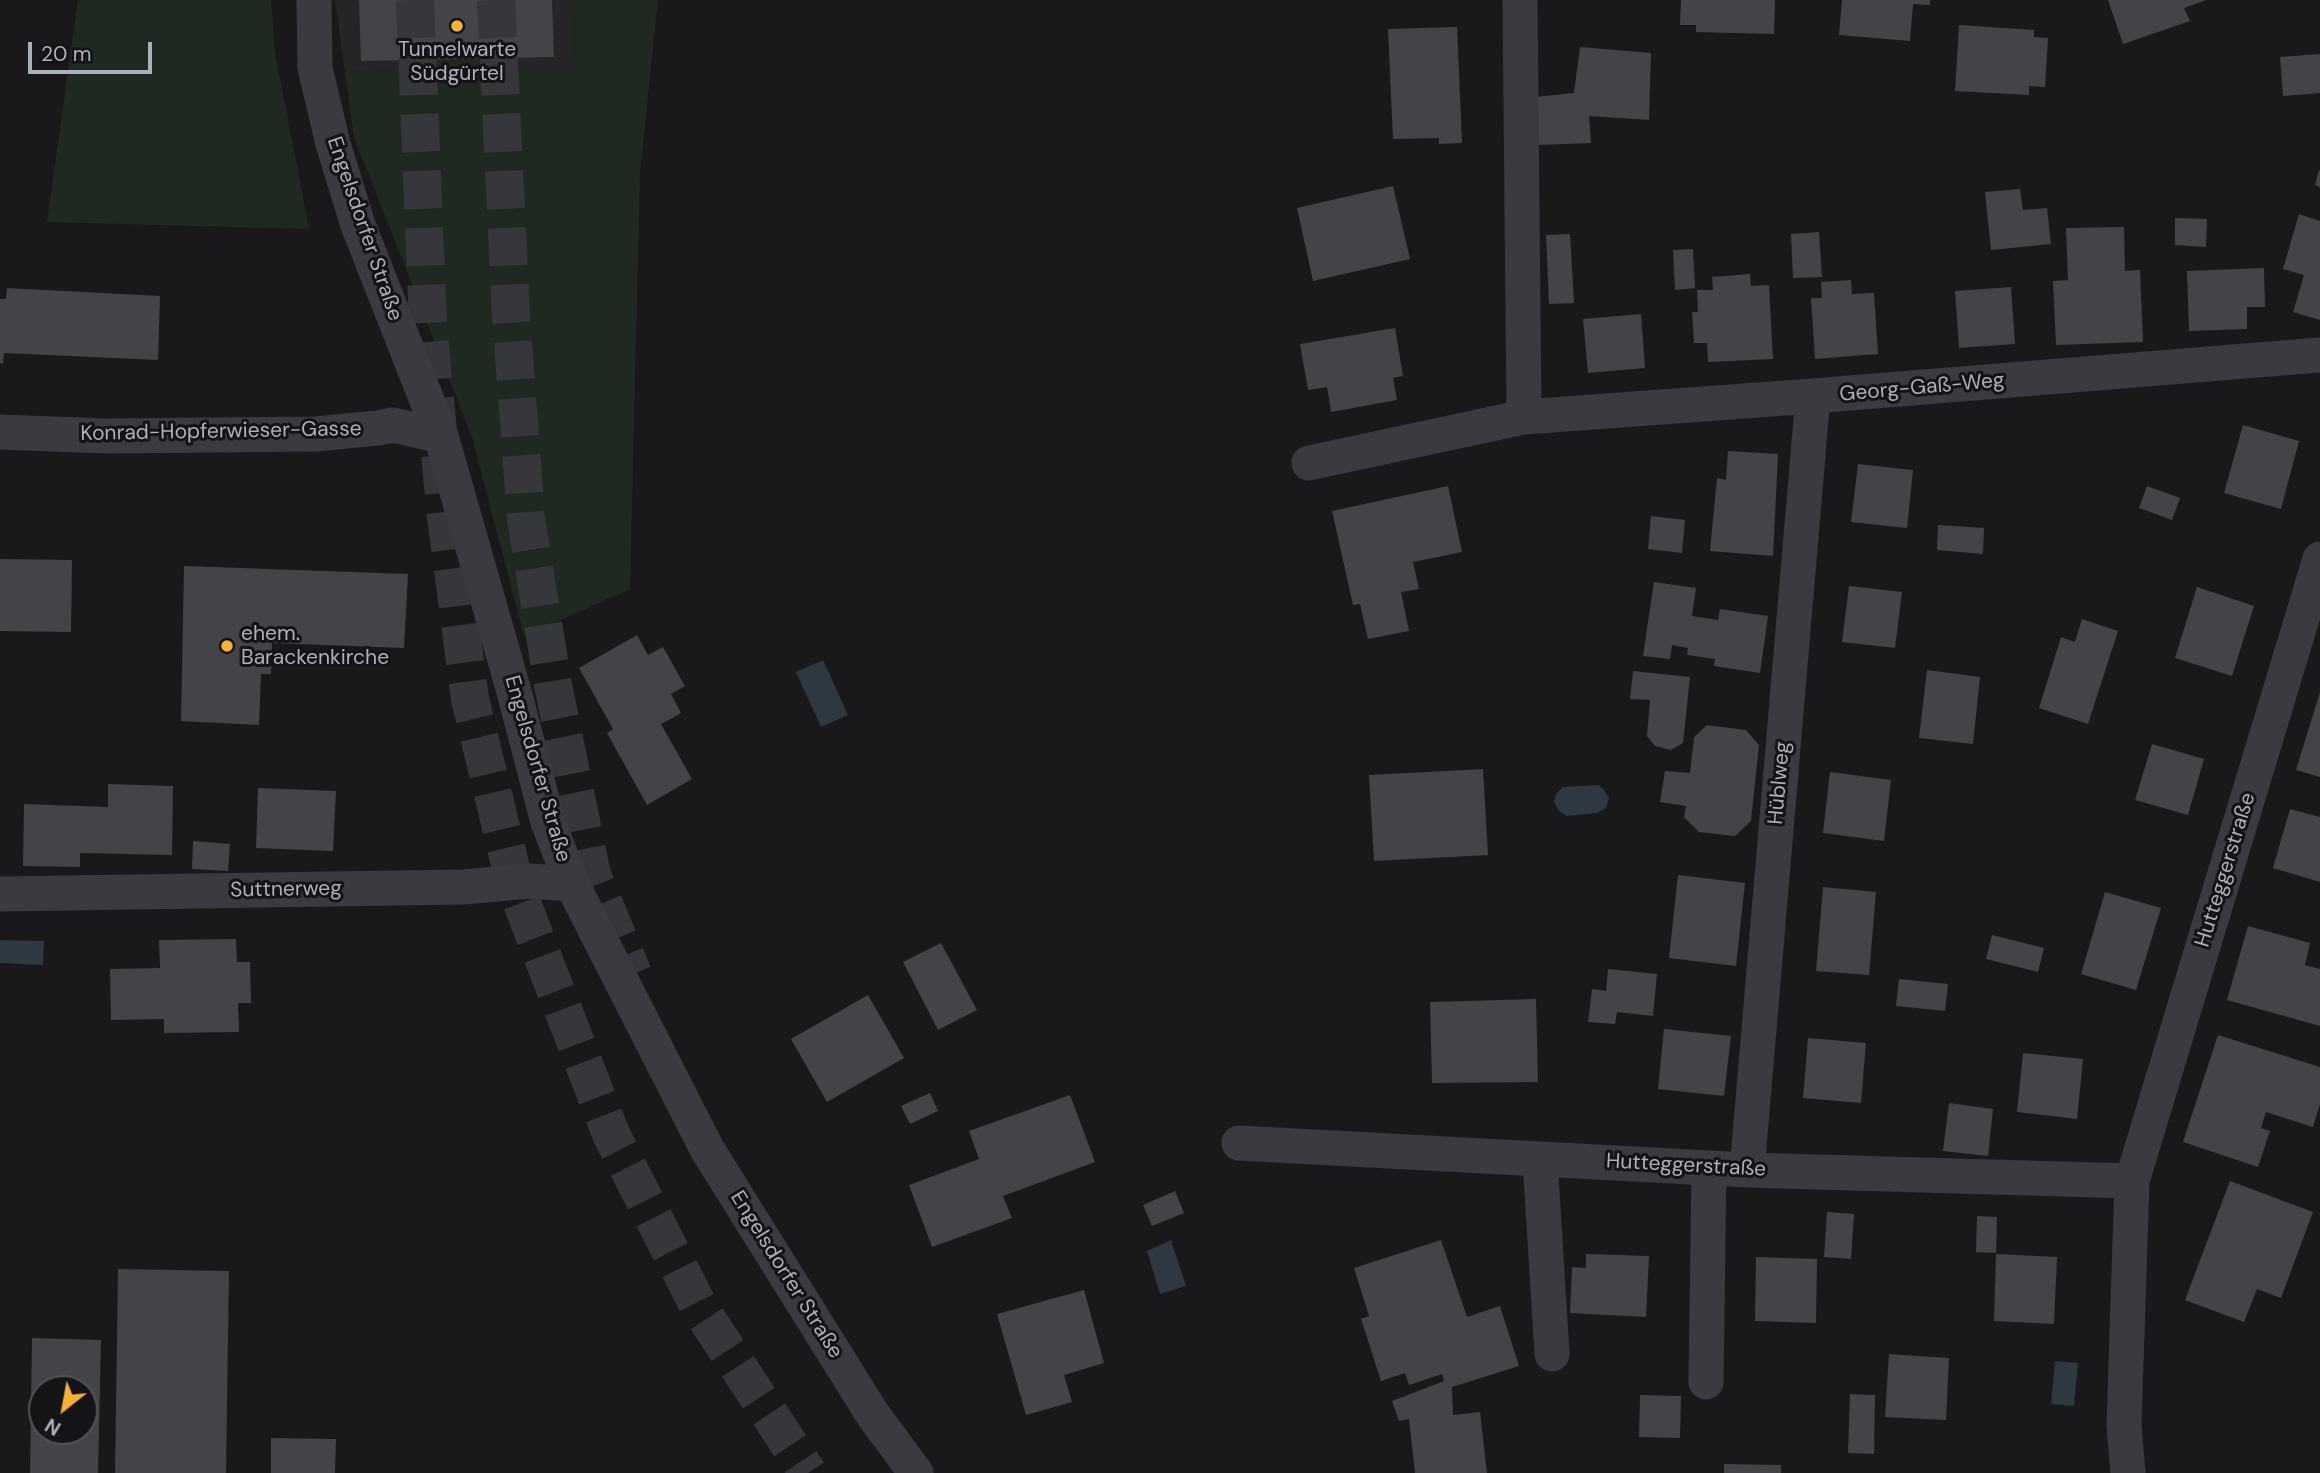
<!DOCTYPE html>
<html>
<head>
<meta charset="utf-8">
<style>
	body { margin:0 }
	#map { position:relative; width:2320px; height:1473px; overflow:hidden; background:#19191b; font-family:"DM Sans",sans-serif }
	canvas { display:block }
	.north { position:absolute; left:28px; top:1375px; width:70px; height:70px; box-sizing:border-box; background:#141416; border:2px solid #505258; border-radius:50%; rotate:211deg; font-size:19px; font-weight:700; line-height:28px; text-align:center; color:#abb0bb }
	.north::after { content:''; display:block; margin:auto; width:24px; height:32px; background:#f7b135; clip-path:polygon(50% 0,100% 100%,50% 72%,0 100%) }
	.scale { position:absolute; left:28px; top:42px; width:124px; height:32px; box-sizing:border-box; border:4px solid #abb0bb; border-top:0; padding-left:9px; font-size:21px; line-height:24px; white-space:nowrap; color:#abb0bb; -webkit-text-stroke:5px #141416; paint-order:stroke }
</style>
</head>
<body>
<div id="map">
<canvas width="2320" height="1473"></canvas>
<div class="north">N</div>
<div class="scale">20 m</div>
</div>
<script>
const c = document.querySelector('canvas').getContext('2d');
c.lineJoin = 'round';
function fill(path, color) {
  c.fillStyle = color;
  c.fill(path, 'evenodd');
}
function shape(rows) {
  const path = new Path2D();
  for (const r of rows) {
    path.moveTo(r[0], r[1]);
    for (let i = 2; i < r.length; i += 2) path.lineTo(r[i], r[i + 1]);
  }
  return path;
}
function stroke(path, color, width, dash) {
  c.strokeStyle = color;
  c.lineWidth = width;
  c.lineCap = dash ? 'butt' : 'round';
  c.setLineDash(dash || []);
  c.stroke(path);
}
function drawText(font, color, halo, rows, align = 'center') {
  c.font = font + ' "DM Sans",sans-serif';
  c.lineWidth = 6;
  c.setLineDash([]);
  c.textBaseline = 'middle';
  c.strokeStyle = halo;
  c.fillStyle = color;
  for (const [text, x, y, turn = 0] of rows) {
    c.save();
    c.translate(x, y);
    c.rotate((+turn || 0) * Math.PI / 180);
    c.textAlign = isNaN(turn) ? turn : align;
    if (halo) c.strokeText(text, 0, 0);
    c.fillText(text, 0, 0);
    c.restore();
  }
}
fill(shape([
	[335,0,573,0,574,68,424,69,345,72]
]), '#252528');
fill(shape([
	[78,0,271,0,275,52,309,229,47,222],
	[573,0,658,0,640,173,630,589,524,636,472,437,354,137,345,72,424,69,574,68]
]), '#202921');
fill(shape([
	[823,660,848,715,821,727,796,672],
	[1598,785,1604,790,1609,798,1606,808,1597,813,1567,816,1559,811,1554,802,1556,794,1563,787],
	[0,940,44,941,43,965,0,963],
	[1171,1240,1186,1286,1160,1294,1147,1251],
	[2055,1361,2078,1363,2074,1406,2051,1404]
]), '#2e3840');
fill(shape([
	[359,0,552,0,554,57,361,61],
	[1681,0,1775,0,1774,34,1696,32,1696,25,1680,25],
	[1842,0,1930,0,1930,5,1913,4,1910,41,1839,35],
	[2108,0,2206,0,2184,8,2190,21,2123,44],
	[1959,25,2034,30,2034,37,2048,38,2045,87,2029,86,2029,95,1955,91],
	[1457,27,1462,143,1439,144,1439,138,1393,139,1388,29],
	[1580,47,1651,53,1649,120,1589,116,1591,143,1538,145,1534,97,1574,93],
	[2320,54,2320,93,2283,96,2280,57],
	[2319,170,2320,171,2320,187,2315,185],
	[1393,186,1410,259,1313,281,1297,208],
	[2020,189,2023,210,2047,208,2051,244,1991,250,1985,192],
	[2299,214,2320,221,2320,320,2293,312,2304,275,2283,269],
	[2175,218,2207,219,2206,247,2175,245],
	[2124,227,2125,271,2140,270,2143,342,2056,345,2053,281,2068,280,2066,228],
	[1819,232,1822,277,1793,278,1791,234],
	[1570,234,1574,303,1549,304,1546,235],
	[1693,249,1695,288,1675,290,1673,250],
	[2264,268,2265,307,2247,307,2247,329,2189,331,2187,271],
	[1750,274,1751,286,1769,285,1773,359,1708,362,1707,343,1694,343,1692,312,1698,312,1697,290,1713,290,1712,277],
	[1851,280,1852,294,1874,293,1878,354,1815,359,1811,298,1822,298,1821,282],
	[2011,287,2015,344,1959,348,1955,291],
	[7,288,160,296,158,360,4,353,3,364,0,363,0,299,6,299],
	[1641,314,1645,368,1588,373,1583,319],
	[1395,328,1403,376,1393,378,1397,400,1331,412,1327,387,1308,390,1300,344],
	[2243,425,2299,441,2281,509,2224,493],
	[1728,451,1778,454,1773,556,1710,551,1717,478,1726,480],
	[1858,464,1913,470,1907,528,1851,522],
	[1448,486,1462,552,1413,562,1419,589,1401,592,1409,631,1368,639,1360,604,1353,605,1332,511],
	[2147,486,2180,498,2172,520,2139,508],
	[1651,516,1685,520,1682,553,1648,549],
	[1938,525,1984,528,1983,554,1937,550],
	[0,559,72,560,71,632,0,631],
	[184,566,408,574,404,648,272,643,271,674,261,674,259,725,181,721],
	[1654,582,1696,588,1692,616,1718,620,1720,609,1768,616,1760,673,1714,666,1715,659,1687,655,1688,648,1672,645,1670,659,1643,656],
	[1849,586,1902,592,1895,648,1842,642],
	[2197,587,2254,606,2232,676,2175,658],
	[2082,619,2118,631,2088,724,2039,708,2061,637,2075,642],
	[637,635,648,655,663,647,685,686,671,694,681,713,661,724,692,779,647,805,607,733,613,729,579,668],
	[1927,670,1980,677,1973,744,1919,738],
	[1633,671,1690,677,1683,743,1671,750,1655,746,1647,736,1650,700,1630,699],
	[2320,692,2320,777,2296,770],
	[1707,725,1746,730,1759,745,1751,821,1735,836,1699,832,1684,817,1686,806,1660,802,1665,771,1690,773,1694,737],
	[2152,744,2204,759,2188,815,2135,800],
	[1483,769,1488,855,1374,861,1369,775],
	[1830,772,1891,780,1884,841,1823,833],
	[108,784,173,786,172,855,80,853,80,867,23,866,24,804,108,807],
	[258,788,336,791,333,851,256,848],
	[2290,809,2320,817,2320,882,2273,868],
	[193,841,230,844,228,871,192,869],
	[1678,875,1745,883,1736,966,1669,958],
	[1823,887,1876,892,1869,975,1816,971],
	[2105,892,2161,908,2136,990,2081,974],
	[2248,926,2310,943,2305,965,2320,969,2320,1026,2227,1000],
	[1992,935,2044,948,2038,972,1986,959],
	[236,939,237,962,250,962,251,1003,238,1003,239,1032,164,1033,164,1019,111,1020,110,969,160,968,159,940],
	[941,943,977,1010,938,1030,903,962],
	[1608,969,1657,974,1653,1016,1617,1012,1615,1024,1588,1022,1592,989,1606,991],
	[1899,979,1948,984,1945,1011,1896,1006],
	[868,995,904,1058,827,1102,791,1039],
	[1536,999,1538,1082,1432,1083,1430,1002],
	[1664,1029,1731,1036,1724,1096,1658,1089],
	[2218,1035,2320,1067,2320,1104,2313,1127,2266,1112,2261,1128,2270,1131,2258,1167,2183,1142],
	[1808,1038,1866,1043,1861,1103,1803,1098],
	[2023,1053,2083,1059,2077,1119,2017,1112],
	[930,1093,938,1111,910,1124,901,1106],
	[1070,1095,1095,1162,1003,1196,1012,1218,932,1247,909,1185,979,1159,969,1131],
	[1949,1103,1993,1109,1988,1156,1943,1151],
	[2230,1181,2313,1212,2281,1298,2257,1289,2244,1322,2185,1300],
	[1175,1191,1184,1213,1152,1226,1143,1205],
	[1827,1212,1854,1214,1851,1259,1824,1257],
	[1977,1216,1997,1217,1996,1253,1976,1252],
	[1441,1240,1467,1317,1500,1306,1519,1366,1452,1387,1453,1415,1480,1412,1487,1473,1415,1473,1409,1419,1399,1421,1392,1401,1444,1381,1442,1374,1409,1385,1405,1373,1381,1381,1361,1319,1369,1316,1354,1268],
	[1586,1254,1649,1256,1646,1317,1570,1313,1572,1267,1586,1268],
	[1996,1254,2057,1257,2054,1324,1994,1321],
	[1756,1257,1817,1259,1816,1323,1755,1321],
	[118,1269,229,1271,226,1473,115,1473],
	[1084,1290,1104,1363,1064,1375,1072,1402,1026,1415,997,1314],
	[32,1338,101,1340,98,1473,30,1473],
	[42,1389,84,1389,84,1431,42,1431],
	[1889,1354,1949,1358,1946,1420,1885,1417],
	[1850,1394,1875,1395,1874,1454,1848,1453],
	[1640,1395,1681,1396,1680,1438,1639,1437],
	[271,1438,336,1439,335,1473,271,1473],
	[1724,1464,1781,1465,1781,1473,1724,1473]
]), '#434448');
stroke(shape([
	[415,0,428,325,446,517,470,699,515,885,611,1134,699,1307,808,1473],
	[496,0,511,315,526,519,553,685,592,875,633,974]
]), '#36373b', 38, [38, 19]);
stroke(shape([
	[314,0,315,68,333,144,358,225,441,436,513,688,548,822,572,884,707,1149,873,1415,916,1473],
	[1520,0,1524,417],
	[0,432,106,436,316,434,378,428,393,425,441,436],
	[1309,463,1524,417,1813,396,2320,355],
	[0,894,463,887,529,881,572,884],
	[1239,1143,1747,1170,2132,1181],
	[1540,1159,1552,1354],
	[1747,1170,1813,396],
	[1706,1382,1709,1168],
	[2128,1473,2124,1425,2132,1181,2320,559]
]), '#3a3b40', 35);
for (const [x, y, r, color] of [
	[457,26,7,"#f7b135"],
	[227,646,7,"#f7b135"]
]) {
  const dot = new Path2D();
  dot.arc(x, y, r, 0, 2 * Math.PI);
  c.fillStyle = color;
  c.fill(dot);
  stroke(dot, '#141416', 2.5);
}
drawText('21px', '#abb0bb', '#141416', [
	["Tunnelwarte",457,50],
	["Südgürtel",457,74],
	["ehem.",241,634,"left"],
	["Barackenkirche",241,658,"left"]
]);
drawText('21px', '#abb0bb', '#141416', [
	["Engelsdorfer Straße",364,229,71],
	["Georg-Gaß-Weg",1922,388,-5],
	["Konrad-Hopferwieser-Gasse",221,432,-1],
	["Engelsdorfer Straße",537,769,74],
	["Hüblweg",1780,783,-85],
	["Hutteggerstraße",2226,870,-73],
	["Suttnerweg",286,890,-1],
	["Hutteggerstraße",1686,1166,3],
	["Engelsdorfer Straße",786,1275,58]
]);
</script>
</body>
</html>
